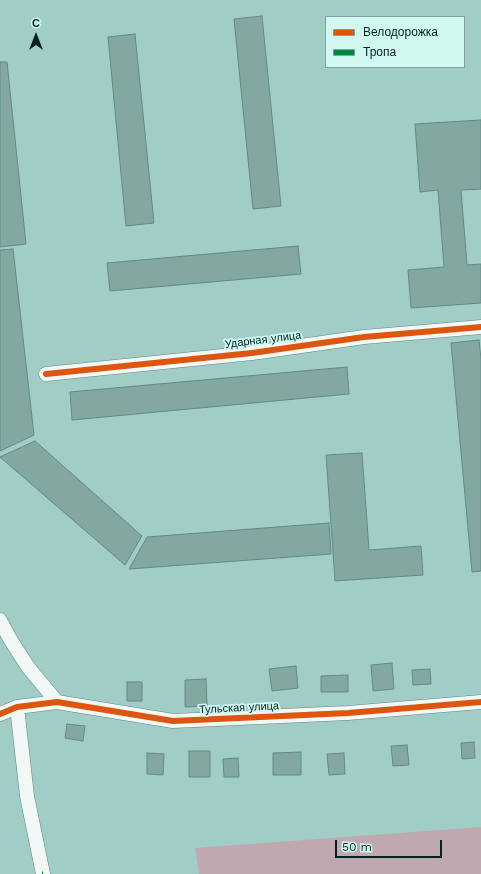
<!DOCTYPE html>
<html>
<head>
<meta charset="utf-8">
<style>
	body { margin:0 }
	#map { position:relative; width:481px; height:874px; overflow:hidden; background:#a0cec6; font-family:"Work Sans",sans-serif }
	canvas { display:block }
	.legend { position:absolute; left:325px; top:16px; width:140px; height:52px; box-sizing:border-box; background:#d1f9f1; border:1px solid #7da39c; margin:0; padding:5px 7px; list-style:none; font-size:12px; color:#00211d }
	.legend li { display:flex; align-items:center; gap:8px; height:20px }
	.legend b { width:20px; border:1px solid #7da39c }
	.north { position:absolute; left:16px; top:16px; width:40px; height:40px; -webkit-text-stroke:3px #d1f9f1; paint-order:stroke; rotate:0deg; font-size:11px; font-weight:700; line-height:16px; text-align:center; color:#00211d }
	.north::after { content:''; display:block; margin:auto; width:14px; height:18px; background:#00211d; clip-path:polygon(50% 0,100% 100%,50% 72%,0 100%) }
	.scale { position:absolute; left:335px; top:840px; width:107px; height:18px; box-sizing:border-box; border:2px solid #00211d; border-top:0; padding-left:5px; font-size:12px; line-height:14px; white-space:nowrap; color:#00211d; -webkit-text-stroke:3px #d1f9f1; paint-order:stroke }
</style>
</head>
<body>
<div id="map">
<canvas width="481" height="874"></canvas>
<ul class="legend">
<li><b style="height:5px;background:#dc560d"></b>Велодорожка</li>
<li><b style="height:5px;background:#00873e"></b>Тропа</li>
</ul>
<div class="north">С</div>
<div class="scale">50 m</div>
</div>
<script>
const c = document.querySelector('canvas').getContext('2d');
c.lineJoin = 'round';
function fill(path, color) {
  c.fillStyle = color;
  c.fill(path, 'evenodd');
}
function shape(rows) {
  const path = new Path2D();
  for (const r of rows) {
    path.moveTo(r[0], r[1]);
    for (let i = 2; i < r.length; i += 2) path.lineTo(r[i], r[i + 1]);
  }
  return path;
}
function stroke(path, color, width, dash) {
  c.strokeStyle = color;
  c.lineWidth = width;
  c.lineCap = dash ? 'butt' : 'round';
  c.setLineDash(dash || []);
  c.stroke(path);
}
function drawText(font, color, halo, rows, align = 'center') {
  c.font = font + ' "Work Sans",sans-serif';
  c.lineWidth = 3.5;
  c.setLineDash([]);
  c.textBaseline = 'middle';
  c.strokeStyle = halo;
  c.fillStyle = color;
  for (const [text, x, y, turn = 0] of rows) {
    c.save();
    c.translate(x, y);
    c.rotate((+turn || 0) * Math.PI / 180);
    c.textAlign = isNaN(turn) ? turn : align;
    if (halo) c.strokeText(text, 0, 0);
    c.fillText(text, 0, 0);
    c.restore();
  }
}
fill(shape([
	[481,827,481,874,199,874,195,848]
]), '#c0a8b0');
const building = shape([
	[262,16,281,206,253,209,234,19,262,16],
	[135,34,154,223,126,226,108,37,135,34],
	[0,62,7,62,26,244,0,247,0,62],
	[481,120,481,189,461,190,467,265,481,264,481,303,411,308,408,270,444,267,438,190,420,192,415,124,481,120],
	[298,246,301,274,110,291,107,263,298,246],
	[13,249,34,435,0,451,0,250,13,249],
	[479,340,481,359,481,571,472,572,451,343,479,340],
	[347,367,349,394,72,420,70,392,347,367],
	[35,441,142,536,125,565,0,457,35,441],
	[362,453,369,550,421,546,423,575,335,581,326,455,362,453],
	[329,523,331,554,129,569,147,537,329,523],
	[392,663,394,689,373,691,371,665,392,663],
	[296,666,298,688,272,691,269,669,296,666],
	[430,669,431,684,413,685,412,670,430,669],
	[348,675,348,692,321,692,321,676,348,675],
	[206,679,207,706,185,707,185,680,206,679],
	[127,682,142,682,142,701,127,701,127,682],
	[67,724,85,726,83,741,65,738,67,724],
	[474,742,475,758,462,759,461,743,474,742],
	[407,745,409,765,393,766,391,746,407,745],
	[189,751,210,751,210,777,189,777,189,751],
	[301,752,301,775,273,775,273,753,301,752],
	[147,753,164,754,163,775,147,774,147,753],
	[344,753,345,774,329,775,327,754,344,753],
	[238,758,239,777,224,777,223,759,238,758]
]);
fill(building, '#82a8a1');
stroke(building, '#628a84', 1);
const minor = shape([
	[46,374,252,353,364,337,481,327],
	[0,620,10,639,28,667,57,702],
	[17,707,27,796,43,874],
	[0,714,17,707,57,702,173,721,348,713,481,702]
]);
stroke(minor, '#62847f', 15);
stroke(minor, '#f1f8f6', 14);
stroke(shape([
	[42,874,43,874]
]), '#00873e', 5, [10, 5]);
stroke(shape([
	[46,374,252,353,364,337,481,327],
	[0,714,17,707,57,702,173,721,348,713,481,702]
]), '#dc560d', 6);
drawText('11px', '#00211d', '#d1f9f1', [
	["Ударная улица",263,340,-7],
	["Тульская улица",239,708,-3]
]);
</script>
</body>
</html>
